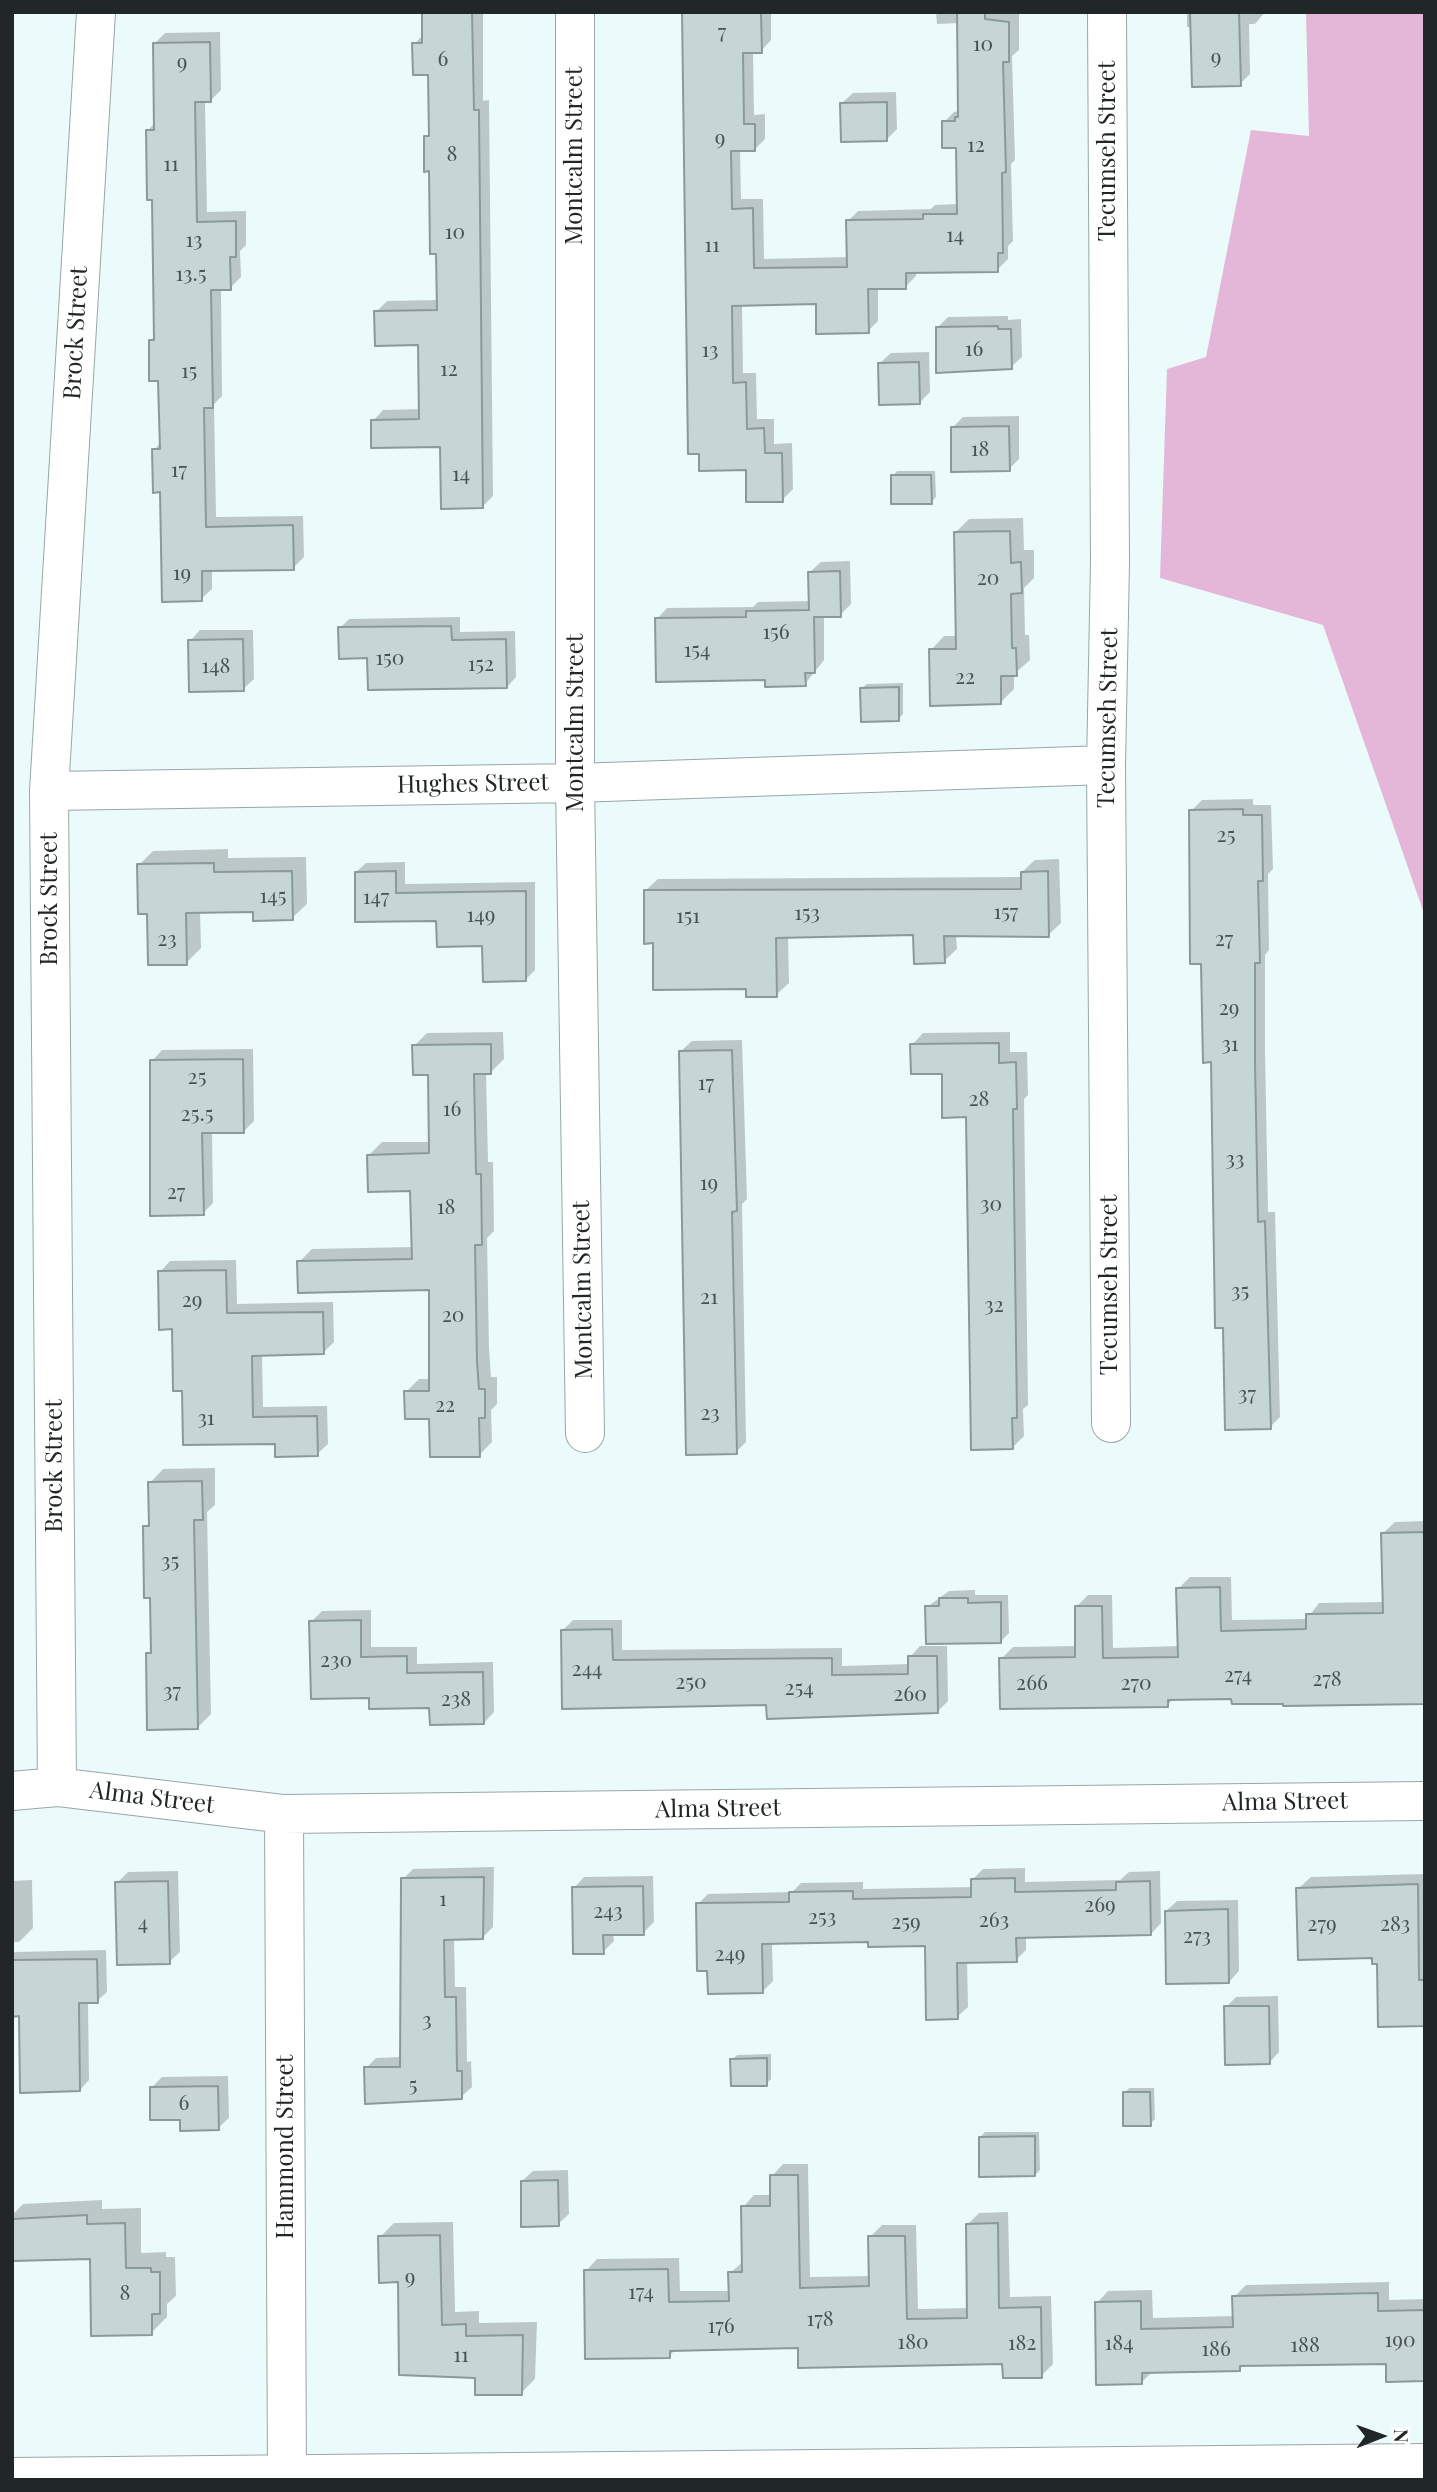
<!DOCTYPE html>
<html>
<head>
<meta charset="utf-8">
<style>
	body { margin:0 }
	#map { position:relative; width:1437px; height:2492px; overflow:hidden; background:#ebfbfb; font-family:"Playfair Display",serif }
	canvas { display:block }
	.frame { position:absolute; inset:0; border:14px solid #212626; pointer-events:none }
	.north { position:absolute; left:1346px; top:2401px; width:70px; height:70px; -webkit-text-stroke:5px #fff; paint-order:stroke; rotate:89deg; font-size:19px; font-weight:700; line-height:28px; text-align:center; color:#212626 }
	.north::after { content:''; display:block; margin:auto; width:24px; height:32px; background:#212626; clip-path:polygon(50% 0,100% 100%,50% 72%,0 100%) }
</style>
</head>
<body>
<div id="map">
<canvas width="1437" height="2492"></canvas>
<div class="frame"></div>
<div class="north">N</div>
</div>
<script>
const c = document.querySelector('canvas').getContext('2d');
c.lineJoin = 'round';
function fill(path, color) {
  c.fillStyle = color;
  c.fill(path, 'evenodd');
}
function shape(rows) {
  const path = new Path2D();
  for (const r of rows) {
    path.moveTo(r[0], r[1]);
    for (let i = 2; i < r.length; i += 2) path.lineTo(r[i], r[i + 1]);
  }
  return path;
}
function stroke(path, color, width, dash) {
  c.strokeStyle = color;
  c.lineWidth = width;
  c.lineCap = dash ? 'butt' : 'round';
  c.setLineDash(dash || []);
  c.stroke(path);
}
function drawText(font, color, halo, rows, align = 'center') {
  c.font = font + ' "Playfair Display",serif';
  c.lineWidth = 7;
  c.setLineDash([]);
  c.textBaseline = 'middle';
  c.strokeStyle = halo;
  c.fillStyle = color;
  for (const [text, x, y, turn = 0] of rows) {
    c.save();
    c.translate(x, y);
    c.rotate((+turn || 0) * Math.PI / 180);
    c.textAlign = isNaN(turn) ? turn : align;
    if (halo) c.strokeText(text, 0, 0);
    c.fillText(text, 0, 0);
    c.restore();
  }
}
fill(shape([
	[1306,12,1425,12,1425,916,1323,625,1160,578,1167,369,1206,357,1251,130,1309,136]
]), '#e4b6d8');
fill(shape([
	[423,12,483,12,483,101,489,100,493,496,482,507,442,445,373,421,383,410,421,409,420,343,376,312,387,301,439,300,438,252,426,137,431,132,430,73,414,44,424,34],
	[686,12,771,12,771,40,761,51,753,51,754,115,765,114,765,139,755,149,740,149,741,199,763,199,764,259,848,257,848,221,858,211,931,209,935,205,958,204,957,146,944,122,954,112,960,111,959,23,937,24,936,12,1019,12,1019,50,1012,56,1015,160,1011,164,1013,241,1008,246,1008,259,997,270,916,271,916,276,905,287,878,287,878,321,868,331,817,302,742,304,743,373,756,373,757,419,774,419,774,444,792,443,793,489,782,500,748,468,701,469],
	[1187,12,1265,12,1255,24,1249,24,1250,74,1240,84,1192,27,1187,27],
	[220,32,221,90,211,100,205,101,207,212,246,211,246,245,240,251,241,277,230,288,221,288,222,396,214,404,216,517,303,516,304,557,293,568,212,569,212,589,201,599,162,491,154,450,161,442,160,379,150,341,155,336,154,198,148,130,156,122,154,44,165,33],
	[896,92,897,129,887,139,842,103,853,93],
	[1008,316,1008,320,1021,319,1022,357,1011,367,937,328,948,317],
	[929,352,930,392,919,403,880,363,891,353],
	[1019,416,1019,459,1009,469,952,428,963,417],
	[897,471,935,471,936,497,931,502,893,476],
	[1023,518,1024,550,1034,550,1034,578,1024,588,1025,635,1029,635,1030,660,1014,674,1014,689,1000,703,931,650,944,636,958,636,956,532,969,519],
	[850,561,851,604,840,615,824,615,824,660,805,684,767,679,657,619,667,608,753,607,758,602,811,601,810,572,821,562],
	[460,617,460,632,515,631,516,677,507,687,369,657,340,628,349,619],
	[200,630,253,630,254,679,243,689,190,641],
	[903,683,903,714,898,719,862,688,867,684],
	[1253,799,1253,805,1271,805,1273,869,1268,874,1269,950,1265,955,1265,1050,1268,1212,1275,1212,1280,1417,1270,1427,1225,1326,1213,1061,1191,811,1202,800],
	[228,849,228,858,306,857,307,904,292,918,255,910,200,911,201,948,186,963,149,912,139,865,153,851],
	[1059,859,1061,923,1048,935,956,935,957,949,944,961,915,933,788,936,789,983,776,995,748,987,654,942,645,891,658,879,1023,877,1022,872,1035,860],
	[405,862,405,884,535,882,535,970,525,980,484,944,356,872,366,863],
	[503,1032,504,1059,491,1072,486,1072,488,1162,493,1162,494,1231,487,1238,489,1348,491,1377,497,1377,497,1404,491,1410,492,1442,479,1455,431,1417,406,1392,419,1379,431,1379,431,1289,299,1262,312,1249,413,1247,412,1189,369,1155,382,1142,431,1142,430,1073,414,1046,427,1033],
	[1010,1032,1010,1052,1027,1052,1028,1095,1024,1099,1028,1405,1023,1409,1024,1436,1012,1448,967,1116,943,1072,912,1045,923,1033],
	[742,1040,747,1199,742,1204,746,1442,736,1452,681,1051,692,1041],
	[253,1049,254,1121,244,1131,212,1131,213,1203,203,1213,152,1061,162,1050],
	[236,1260,237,1304,333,1302,334,1342,323,1353,262,1354,263,1407,327,1406,328,1444,317,1454,277,1442,184,1389,160,1272,170,1261],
	[215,1468,215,1505,207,1512,211,1714,197,1728,148,1654,152,1649,151,1596,145,1527,151,1521,150,1483,163,1469],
	[1425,1521,1425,1702,1233,1697,1175,1698,1167,1705,1001,1659,1013,1647,1077,1646,1076,1607,1088,1595,1112,1595,1113,1648,1179,1646,1178,1589,1190,1577,1231,1577,1232,1620,1307,1619,1319,1603,1384,1602,1383,1533,1395,1522],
	[975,1590,975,1595,1008,1595,1009,1633,1001,1641,927,1607,949,1591],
	[371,1610,371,1647,417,1647,417,1664,493,1662,494,1712,484,1723,431,1706,371,1697,311,1622,322,1611],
	[573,1620,622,1620,622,1650,842,1648,842,1666,910,1664,910,1657,920,1646,947,1646,948,1701,938,1711,768,1704,564,1707,562,1631],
	[494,1867,493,1927,482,1938,454,1938,455,1987,466,1987,467,2062,471,2061,472,2087,461,2097,366,2068,376,2058,402,2057,403,1879,413,1869],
	[1025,1868,1025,1882,1120,1880,1129,1872,1160,1871,1161,1923,1151,1934,1026,1936,1026,1950,1016,1960,967,1961,968,2007,957,2017,926,1944,870,1940,772,1942,773,1981,762,1992,709,1969,698,1904,708,1894,792,1892,801,1883,863,1882,863,1889,973,1887,973,1879,983,1869],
	[178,1871,180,1952,169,1962,117,1883,128,1872],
	[1425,1874,1425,2025,1374,1957,1298,1889,1311,1877],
	[653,1876,654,1922,643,1933,613,1933,614,1941,603,1952,574,1888,584,1877],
	[32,1880,33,1928,19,1942,12,1942,12,1881],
	[1238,1900,1239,1971,1229,1982,1166,1911,1177,1901],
	[106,1950,107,1992,97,2001,88,2002,89,2080,80,2090,21,2015,12,2015,12,1954,15,1952],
	[1278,1996,1279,2052,1269,2063,1226,2007,1236,1997],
	[771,2054,771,2079,766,2084,732,2060,737,2055],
	[228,2076,229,2118,218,2128,151,2088,162,2077],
	[1129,2088,1154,2088,1155,2119,1150,2124,1125,2093],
	[985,2132,1039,2132,1040,2170,1035,2175,980,2137],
	[783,2164,808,2164,810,2277,871,2276,870,2237,882,2225,916,2225,918,2309,969,2308,968,2224,979,2213,1008,2212,1010,2297,1051,2296,1053,2364,1041,2376,1004,2362,799,2347,676,2349,669,2356,586,2271,597,2259,679,2258,680,2291,730,2291,730,2273,744,2261,743,2207,754,2195,772,2195,772,2176],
	[568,2170,569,2214,558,2224,522,2181,533,2171],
	[102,2200,102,2209,141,2208,141,2253,166,2252,166,2257,175,2257,176,2296,167,2304,167,2317,151,2333,91,2257,12,2259,12,2215,23,2204],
	[453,2222,455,2312,479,2311,479,2323,537,2322,535,2379,521,2393,477,2376,399,2281,380,2237,394,2223],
	[1389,2282,1389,2300,1425,2299,1425,2380,1388,2362,1244,2364,1240,2369,1153,2371,1142,2382,1097,2303,1108,2291,1152,2290,1153,2318,1234,2316,1234,2297,1246,2285]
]), '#0003');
const building = shape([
	[422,12,472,12,474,110,479,110,483,508,441,509,440,447,371,448,371,420,419,419,418,345,375,346,374,311,437,310,436,254,430,254,429,171,424,172,424,136,429,136,428,75,413,75,412,43,422,43,422,12],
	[682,12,761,12,762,53,743,53,744,124,755,124,755,151,731,151,732,209,753,208,754,268,847,267,846,220,923,219,923,214,957,214,956,148,942,148,942,121,955,121,955,117,958,117,957,12,985,12,985,19,1009,22,1009,62,1003,62,1006,172,1002,173,1003,253,998,253,998,272,906,273,906,289,868,289,869,333,816,334,816,304,732,306,733,383,746,382,747,429,764,428,765,453,782,453,783,502,746,502,746,470,699,471,699,454,688,454,682,12],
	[1190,12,1239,12,1241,86,1192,87,1190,12],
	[210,42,211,102,195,102,197,222,236,221,236,257,230,257,231,290,211,290,213,408,204,408,206,527,293,525,294,570,202,571,202,601,162,602,160,492,153,493,152,449,160,449,158,381,149,381,149,340,154,340,152,200,147,200,146,130,154,130,153,43,210,42],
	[887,102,887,141,841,142,840,103,887,102],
	[998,326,998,329,1011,329,1012,369,936,373,936,327,998,326],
	[919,362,920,404,879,405,878,363,919,362],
	[1009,426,1010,471,951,472,951,427,1009,426],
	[891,475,931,475,932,504,891,504,891,475],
	[1010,531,1011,563,1021,562,1022,593,1011,594,1012,648,1016,648,1017,676,1001,676,1001,704,930,706,929,649,956,649,954,532,1010,531],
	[840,571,841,617,814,617,815,673,805,673,806,686,765,687,765,680,656,682,655,618,746,617,746,611,809,610,808,572,840,571],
	[451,626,452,640,506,639,507,688,368,690,367,658,339,659,338,627,451,626],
	[243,639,244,691,189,692,188,640,243,639],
	[899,687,899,721,861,722,860,688,899,687],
	[1243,809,1243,815,1262,815,1263,881,1258,881,1260,963,1255,963,1255,1062,1258,1222,1265,1221,1271,1429,1225,1430,1223,1328,1215,1328,1211,1062,1203,1063,1201,964,1190,964,1189,810,1243,809],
	[214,863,214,872,292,871,293,920,253,921,253,912,186,913,187,965,148,965,147,914,138,914,137,864,214,863],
	[396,871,396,893,526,891,526,981,483,982,482,946,437,947,436,921,355,922,355,872,396,871],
	[1048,871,1049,937,944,936,945,963,914,964,913,935,776,938,777,997,746,997,746,989,653,990,653,943,644,944,644,890,1021,889,1021,872,1048,871],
	[999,1043,999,1063,1016,1062,1017,1109,1013,1109,1017,1418,1012,1418,1013,1449,971,1450,966,1117,942,1118,942,1074,911,1074,910,1044,999,1043],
	[491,1044,491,1074,474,1074,476,1174,481,1174,482,1245,475,1245,477,1362,479,1389,485,1389,485,1418,479,1418,480,1457,430,1457,429,1419,405,1419,404,1391,429,1391,429,1290,298,1293,297,1261,412,1259,410,1191,368,1192,367,1155,429,1153,428,1075,413,1075,412,1045,491,1044],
	[732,1050,737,1211,732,1212,737,1454,686,1455,679,1051,732,1050],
	[243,1059,244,1133,202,1133,204,1215,150,1216,150,1060,243,1059],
	[226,1270,227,1313,323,1312,324,1354,252,1356,253,1417,317,1416,318,1456,275,1457,275,1444,183,1445,182,1391,173,1391,172,1329,159,1330,158,1271,226,1270],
	[202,1481,203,1520,194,1520,198,1729,147,1730,146,1653,151,1653,150,1598,144,1598,143,1526,149,1526,148,1482,202,1481],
	[1425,1532,1425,1704,1283,1706,1283,1704,1232,1704,1231,1699,1168,1700,1168,1707,1000,1709,999,1658,1075,1657,1075,1606,1102,1606,1103,1658,1178,1657,1176,1588,1220,1587,1221,1631,1306,1629,1306,1614,1383,1613,1381,1533,1425,1532],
	[939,1598,968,1598,968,1603,1001,1602,1001,1643,926,1644,925,1606,939,1606,939,1598],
	[361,1620,361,1657,407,1656,407,1673,483,1672,484,1724,430,1725,429,1708,369,1709,369,1698,311,1699,309,1621,361,1620],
	[612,1629,613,1660,832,1658,832,1675,908,1674,908,1656,937,1656,938,1713,767,1719,766,1705,562,1709,561,1630,612,1629],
	[484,1877,483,1939,444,1940,445,1997,456,1997,457,2071,462,2071,462,2099,365,2104,364,2067,400,2067,401,1878,484,1877],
	[1015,1878,1015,1892,1116,1890,1116,1882,1150,1881,1151,1935,1016,1938,1017,1962,957,1963,958,2019,926,2020,925,1946,868,1947,868,1942,762,1944,763,1993,708,1994,707,1971,697,1971,696,1903,789,1902,789,1892,853,1891,853,1899,971,1897,971,1879,1015,1878],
	[168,1881,170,1964,117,1965,115,1882,168,1881],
	[1418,1884,1419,1980,1425,1980,1425,2026,1378,2027,1377,1964,1372,1964,1372,1958,1298,1960,1296,1888,1418,1884],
	[643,1886,644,1935,603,1935,604,1954,573,1954,572,1887,643,1886],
	[1228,1909,1229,1983,1166,1984,1165,1911,1228,1909],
	[97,1959,98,2003,79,2003,80,2091,20,2093,19,2016,12,2017,12,1960,97,1959],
	[1224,2006,1269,2006,1270,2064,1225,2065,1224,2006],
	[767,2058,767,2086,731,2086,730,2059,767,2058],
	[218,2086,219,2130,180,2131,180,2120,150,2120,150,2087,218,2086],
	[1123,2092,1150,2092,1151,2126,1123,2126,1123,2092],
	[1035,2136,1035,2176,979,2177,979,2137,1035,2136],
	[770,2175,798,2175,800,2288,869,2286,868,2236,905,2236,907,2319,967,2318,966,2224,998,2223,999,2308,1041,2307,1042,2378,1003,2378,1002,2364,798,2368,798,2348,670,2351,670,2358,585,2359,584,2270,668,2269,669,2302,729,2301,728,2272,742,2272,741,2206,770,2206,770,2175],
	[558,2180,559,2226,521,2227,521,2181,558,2180],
	[87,2215,87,2224,125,2223,126,2268,151,2268,151,2272,160,2272,160,2314,152,2314,152,2335,91,2336,90,2259,12,2261,12,2219,87,2215],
	[440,2235,442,2325,466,2324,466,2336,523,2335,522,2395,475,2395,475,2378,399,2375,398,2282,379,2283,378,2236,440,2235],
	[1378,2293,1378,2311,1425,2310,1425,2381,1386,2382,1386,2364,1240,2366,1240,2371,1142,2373,1142,2384,1096,2385,1095,2302,1141,2301,1141,2329,1233,2327,1232,2296,1378,2293]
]);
fill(building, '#c6d6d6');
stroke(building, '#8a9999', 2);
const minor = shape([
	[575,12,575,783,585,1433],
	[1107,12,1110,562,1106,765,1111,1423],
	[49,791,575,783,1106,765],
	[57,1787,49,791,96,12],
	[12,1791,57,1787,284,1814,1425,1801],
	[284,1814,287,2480],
	[12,2477,1425,2463]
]);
stroke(minor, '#98a6a6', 40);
stroke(minor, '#fff', 38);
drawText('21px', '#4a5252', null, [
	["7",722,32],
	["10",983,44],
	["9",1216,57],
	["6",443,59],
	["9",182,62],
	["9",720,138],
	["12",976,145],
	["8",452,154],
	["11",171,164],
	["10",455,232],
	["14",955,235],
	["13",194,240],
	["11",712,245],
	["13.5",191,274],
	["16",974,349],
	["13",710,350],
	["12",449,369],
	["15",189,371],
	["18",980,449],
	["17",179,470],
	["14",461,474],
	["19",182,573],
	["20",988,578],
	["156",776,632],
	["154",697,650],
	["150",390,658],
	["152",481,664],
	["148",216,666],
	["22",965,677],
	["25",1226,835],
	["145",273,896],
	["147",376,897],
	["157",1006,912],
	["153",807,913],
	["149",481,915],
	["151",688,916],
	["23",167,939],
	["27",1224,939],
	["29",1229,1008],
	["31",1230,1044],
	["25",197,1077],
	["17",706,1083],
	["28",979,1099],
	["16",452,1109],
	["25.5",197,1114],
	["33",1235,1159],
	["19",709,1183],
	["27",176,1192],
	["30",991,1204],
	["18",446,1207],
	["35",1240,1291],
	["21",709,1297],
	["29",192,1300],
	["32",994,1305],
	["20",453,1315],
	["37",1247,1394],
	["22",445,1405],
	["23",710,1413],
	["31",206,1418],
	["35",170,1561],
	["230",336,1660],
	["244",587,1669],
	["274",1238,1675],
	["278",1327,1679],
	["250",691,1682],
	["266",1032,1683],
	["270",1136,1683],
	["254",799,1688],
	["37",172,1691],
	["260",910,1694],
	["238",456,1699],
	["1",443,1899],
	["269",1100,1905],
	["243",608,1911],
	["253",822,1917],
	["263",994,1920],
	["259",906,1922],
	["4",143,1923],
	["279",1322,1924],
	["283",1395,1924],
	["273",1197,1936],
	["249",730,1954],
	["3",427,2020],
	["5",413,2085],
	["6",184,2103],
	["9",410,2277],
	["174",641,2292],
	["8",125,2293],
	["178",820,2319],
	["176",721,2326],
	["190",1400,2340],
	["180",913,2342],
	["182",1022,2343],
	["184",1119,2343],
	["188",1305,2345],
	["186",1216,2349],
	["11",461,2355]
]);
drawText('24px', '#212626', '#fff', [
	["Tecumseh Street",1108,151,-90],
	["Montcalm Street",575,156,-90],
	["Brock Street",76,333,-87],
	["Tecumseh Street",1108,718,-89],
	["Montcalm Street",576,723,-90],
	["Hughes Street",473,784,-1],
	["Brock Street",50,899,-90],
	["Tecumseh Street",1110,1285,-90],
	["Montcalm Street",583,1290,-91],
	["Brock Street",55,1466,-90],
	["Alma Street",152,1798,7],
	["Alma Street",1285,1802,-1],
	["Alma Street",718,1809,-1],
	["Hammond Street",286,2147,-90]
]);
</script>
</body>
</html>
